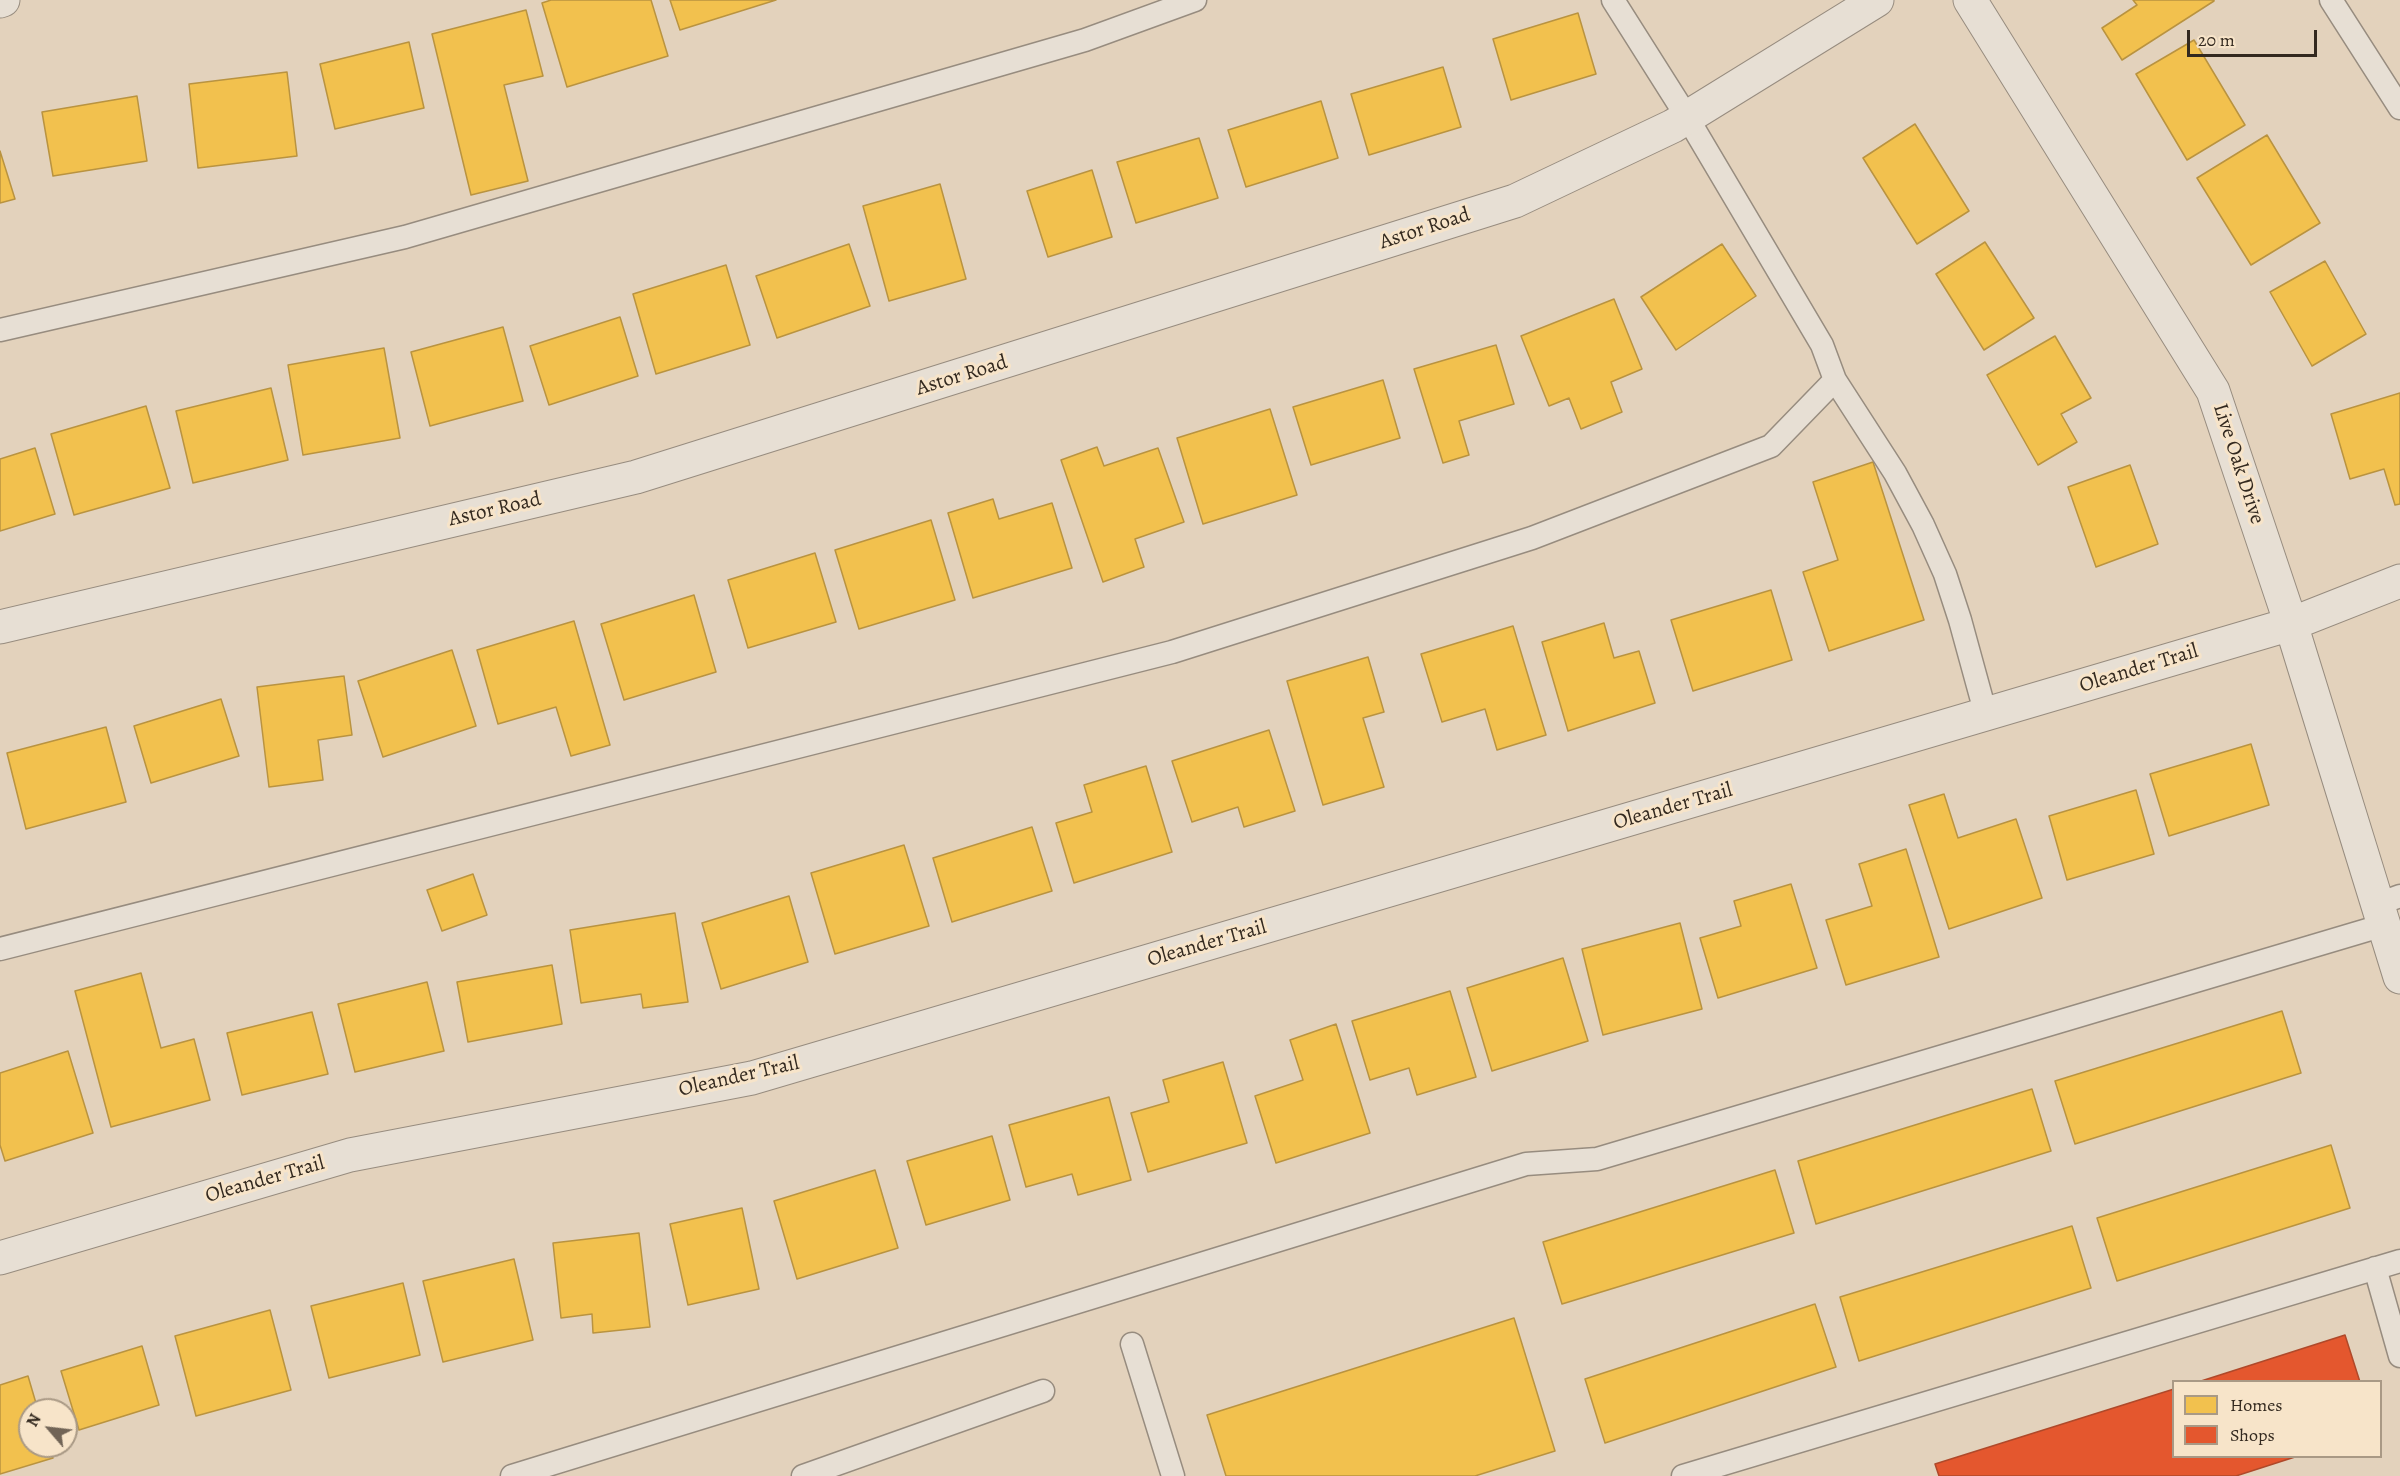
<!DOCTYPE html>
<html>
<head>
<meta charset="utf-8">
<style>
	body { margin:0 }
	#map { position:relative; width:2400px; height:1476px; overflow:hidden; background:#e3d2bc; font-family:Alegreya,serif }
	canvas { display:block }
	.legend { position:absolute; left:2172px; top:1380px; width:210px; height:78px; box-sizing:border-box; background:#f7e4c9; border:2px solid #a99985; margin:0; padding:8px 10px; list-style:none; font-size:18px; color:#33291f }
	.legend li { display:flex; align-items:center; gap:12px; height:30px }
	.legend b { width:30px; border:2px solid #a99985 }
	.north { position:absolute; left:18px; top:1398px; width:60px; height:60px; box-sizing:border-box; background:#f7e4c9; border:2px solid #a99985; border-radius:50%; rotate:298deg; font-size:16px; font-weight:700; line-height:24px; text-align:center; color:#33291f }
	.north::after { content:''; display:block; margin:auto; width:21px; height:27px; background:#716456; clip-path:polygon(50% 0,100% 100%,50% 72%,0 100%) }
	.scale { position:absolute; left:2187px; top:30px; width:130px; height:27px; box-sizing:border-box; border:3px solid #33291f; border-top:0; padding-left:8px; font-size:18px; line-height:21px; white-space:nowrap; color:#33291f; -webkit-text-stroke:4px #f7e4c9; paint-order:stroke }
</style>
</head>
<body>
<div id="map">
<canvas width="2400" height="1476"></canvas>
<ul class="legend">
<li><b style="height:16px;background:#f2c14e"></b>Homes</li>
<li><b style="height:16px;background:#e4572e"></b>Shops</li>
</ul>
<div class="north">N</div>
<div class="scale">20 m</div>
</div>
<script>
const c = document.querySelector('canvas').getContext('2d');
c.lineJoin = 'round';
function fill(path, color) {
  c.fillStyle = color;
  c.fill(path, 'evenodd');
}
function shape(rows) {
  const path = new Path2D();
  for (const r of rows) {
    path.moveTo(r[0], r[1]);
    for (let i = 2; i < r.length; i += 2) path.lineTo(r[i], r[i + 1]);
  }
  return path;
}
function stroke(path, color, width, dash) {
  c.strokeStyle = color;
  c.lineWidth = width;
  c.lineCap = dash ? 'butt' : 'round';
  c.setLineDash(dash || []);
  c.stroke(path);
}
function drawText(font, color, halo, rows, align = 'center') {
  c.font = font + ' Alegreya,serif';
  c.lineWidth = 6;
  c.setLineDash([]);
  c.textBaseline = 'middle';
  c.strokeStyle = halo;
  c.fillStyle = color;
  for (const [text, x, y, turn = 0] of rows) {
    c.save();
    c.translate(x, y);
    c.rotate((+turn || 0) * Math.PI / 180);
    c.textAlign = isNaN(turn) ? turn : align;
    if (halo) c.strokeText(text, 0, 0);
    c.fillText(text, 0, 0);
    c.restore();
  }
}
const homes = shape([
	[551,0,651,0,668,56,567,87,542,3,551,0],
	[670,0,776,0,680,30,670,0],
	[2133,0,2214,0,2214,1,2122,60,2102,28,2137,5,2133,0],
	[526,10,543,76,504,85,528,181,471,195,432,34,526,10],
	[1578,13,1596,74,1511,100,1493,39,1578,13],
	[2194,40,2245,125,2187,160,2136,74,2194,40],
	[409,42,424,108,335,129,320,64,409,42],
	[1443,67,1461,127,1369,155,1351,94,1443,67],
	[287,72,297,156,198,168,189,84,287,72],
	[137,96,147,161,53,176,42,112,137,96],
	[1321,101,1338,158,1246,187,1228,130,1321,101],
	[1915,124,1969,211,1917,244,1863,158,1915,124],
	[2267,135,2320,223,2251,265,2197,178,2267,135],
	[1199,138,1218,198,1136,223,1117,162,1199,138],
	[0,151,15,199,0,203,0,151],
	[1092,170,1112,237,1048,257,1027,191,1092,170],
	[940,184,966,279,889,301,863,206,940,184],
	[1985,242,2034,318,1984,350,1936,274,1985,242],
	[849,244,870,306,777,338,756,276,849,244],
	[1722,244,1756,296,1676,350,1641,297,1722,244],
	[2325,261,2366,334,2312,366,2270,292,2325,261],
	[726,265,750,345,656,374,633,294,726,265],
	[1614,299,1642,369,1611,382,1622,412,1581,429,1569,398,1549,406,1521,336,1614,299],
	[620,317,638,376,549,405,530,346,620,317],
	[503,327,523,401,430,426,411,352,503,327],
	[2055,336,2091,398,2061,414,2077,442,2038,465,1987,375,2055,336],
	[1496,345,1514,404,1459,421,1469,455,1443,463,1414,369,1496,345],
	[384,348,400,438,303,455,288,365,384,348],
	[1383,380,1400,438,1311,465,1293,407,1383,380],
	[271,388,288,460,193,483,176,411,271,388],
	[2400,393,2400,504,2395,505,2384,469,2350,479,2331,414,2400,393],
	[146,406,170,488,74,515,51,434,146,406],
	[1270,409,1297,495,1203,524,1177,438,1270,409],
	[1097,447,1104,466,1158,448,1184,522,1135,539,1144,567,1103,582,1061,460,1097,447],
	[35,448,55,514,0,531,0,459,35,448],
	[1873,462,1924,620,1829,651,1803,572,1838,560,1813,482,1873,462],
	[2130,465,2158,544,2096,567,2068,487,2130,465],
	[993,499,999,519,1052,503,1072,568,973,598,948,513,993,499],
	[931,520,955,600,859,629,835,550,931,520],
	[815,553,836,622,748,648,728,580,815,553],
	[1771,590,1792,660,1693,691,1671,620,1771,590],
	[694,595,716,672,624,700,601,624,694,595],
	[574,621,610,745,571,756,556,707,498,724,477,650,574,621],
	[1604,623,1614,658,1639,651,1655,703,1568,731,1542,642,1604,623],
	[1513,626,1546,735,1497,750,1485,709,1442,722,1421,654,1513,626],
	[452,650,476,726,383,757,358,681,452,650],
	[1368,657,1384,712,1363,718,1384,787,1323,805,1287,681,1368,657],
	[344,676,352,735,318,740,323,780,269,787,257,687,344,676],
	[221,699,239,756,151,783,134,726,221,699],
	[106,727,126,802,26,829,7,753,106,727],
	[1269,730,1295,811,1244,827,1238,807,1192,822,1172,761,1269,730],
	[2251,744,2269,805,2169,836,2150,774,2251,744],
	[1146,766,1172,852,1074,883,1056,823,1092,812,1084,785,1146,766],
	[2136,790,2154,854,2067,880,2049,816,2136,790],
	[1944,794,1958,838,2016,819,2042,898,1949,929,1909,805,1944,794],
	[1032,827,1052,891,952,922,933,858,1032,827],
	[904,845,929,926,835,954,811,873,904,845],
	[1906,849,1939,957,1846,985,1826,920,1872,906,1859,864,1906,849],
	[473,874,487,915,442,931,427,890,473,874],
	[1791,884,1817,968,1718,998,1700,938,1741,926,1734,901,1791,884],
	[789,896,808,962,721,989,702,923,789,896],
	[675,913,688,1002,643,1008,641,994,581,1003,570,930,675,913],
	[1680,923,1702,1009,1603,1035,1582,949,1680,923],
	[1563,958,1588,1041,1492,1071,1467,988,1563,958],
	[552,965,562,1024,468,1042,457,982,552,965],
	[141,973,161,1048,194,1039,210,1100,111,1127,75,991,141,973],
	[427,982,444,1051,355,1072,338,1004,427,982],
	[1450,991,1476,1077,1417,1095,1409,1068,1370,1080,1352,1021,1450,991],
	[2282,1011,2301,1073,2075,1144,2055,1081,2282,1011],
	[312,1012,328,1074,242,1095,227,1033,312,1012],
	[1336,1024,1370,1133,1276,1163,1255,1096,1303,1080,1290,1040,1336,1024],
	[68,1051,93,1133,5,1161,0,1145,0,1073,68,1051],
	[1223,1062,1247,1143,1148,1172,1131,1113,1169,1102,1163,1080,1223,1062],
	[2032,1089,2051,1151,1816,1224,1798,1161,2032,1089],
	[1109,1097,1131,1180,1078,1195,1072,1174,1026,1187,1009,1125,1109,1097],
	[992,1136,1010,1200,926,1225,907,1161,992,1136],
	[2331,1145,2350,1208,2117,1281,2097,1218,2331,1145],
	[875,1170,898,1248,797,1279,774,1201,875,1170],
	[1775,1170,1794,1233,1562,1304,1543,1242,1775,1170],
	[742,1208,759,1289,688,1305,670,1224,742,1208],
	[2072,1226,2091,1288,1859,1361,1840,1297,2072,1226],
	[639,1233,650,1327,593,1333,592,1314,561,1318,553,1243,639,1233],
	[514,1259,533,1340,443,1362,423,1281,514,1259],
	[403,1283,420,1355,329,1378,311,1306,403,1283],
	[1815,1304,1836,1367,1605,1443,1585,1379,1815,1304],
	[270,1310,291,1390,196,1416,175,1336,270,1310],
	[1514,1318,1555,1451,1475,1476,1226,1476,1207,1415,1514,1318],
	[142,1346,159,1405,79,1430,61,1371,142,1346],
	[28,1376,38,1410,30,1410,30,1446,49,1446,53,1458,0,1474,0,1385,28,1376]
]);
fill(homes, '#f2c14e');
stroke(homes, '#b99340', 1.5);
const shops = shape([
	[2345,1335,2360,1382,2198,1382,2345,1335],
	[2174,1389,2174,1456,2298,1456,2236,1476,1939,1476,1935,1464,2174,1389]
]);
fill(shops, '#e4572e');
stroke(shops, '#af492a', 1.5);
const lane = shape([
	[2331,0,2400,108],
	[0,330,405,237,1085,40,1195,0],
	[1835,380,1895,473,1923,525,1945,574,1960,620,1986,715],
	[2378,904,2400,896],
	[0,949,1172,652,1532,538,1771,446,1835,380,1822,345,1687,117,1613,0],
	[2375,1268,2400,1356],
	[1132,1344,1173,1476],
	[512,1476,1526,1164,1597,1159,2384,925],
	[803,1476,1043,1391],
	[1683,1476,2400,1261]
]);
const street = shape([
	[1970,0,2213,391,2291,624,2400,977],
	[0,1,3,0],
	[0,627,636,477,1515,201,1673,126,1877,0],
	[0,1258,350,1155,752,1078,2291,624,2400,581]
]);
stroke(lane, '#978c7f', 25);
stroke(street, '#978c7f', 35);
stroke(lane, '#e7dfd4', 22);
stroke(street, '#e7dfd4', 33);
drawText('21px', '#33291f', '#f7e4c9', [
	["Astor Road",1425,229,-18],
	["Astor Road",962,376,-17],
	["Live Oak Drive",2238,464,72],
	["Astor Road",495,510,-13],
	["Oleander Trail",2139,669,-17],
	["Oleander Trail",1673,807,-16],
	["Oleander Trail",1207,944,-16],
	["Oleander Trail",739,1077,-13],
	["Oleander Trail",265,1180,-16]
]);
</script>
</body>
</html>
